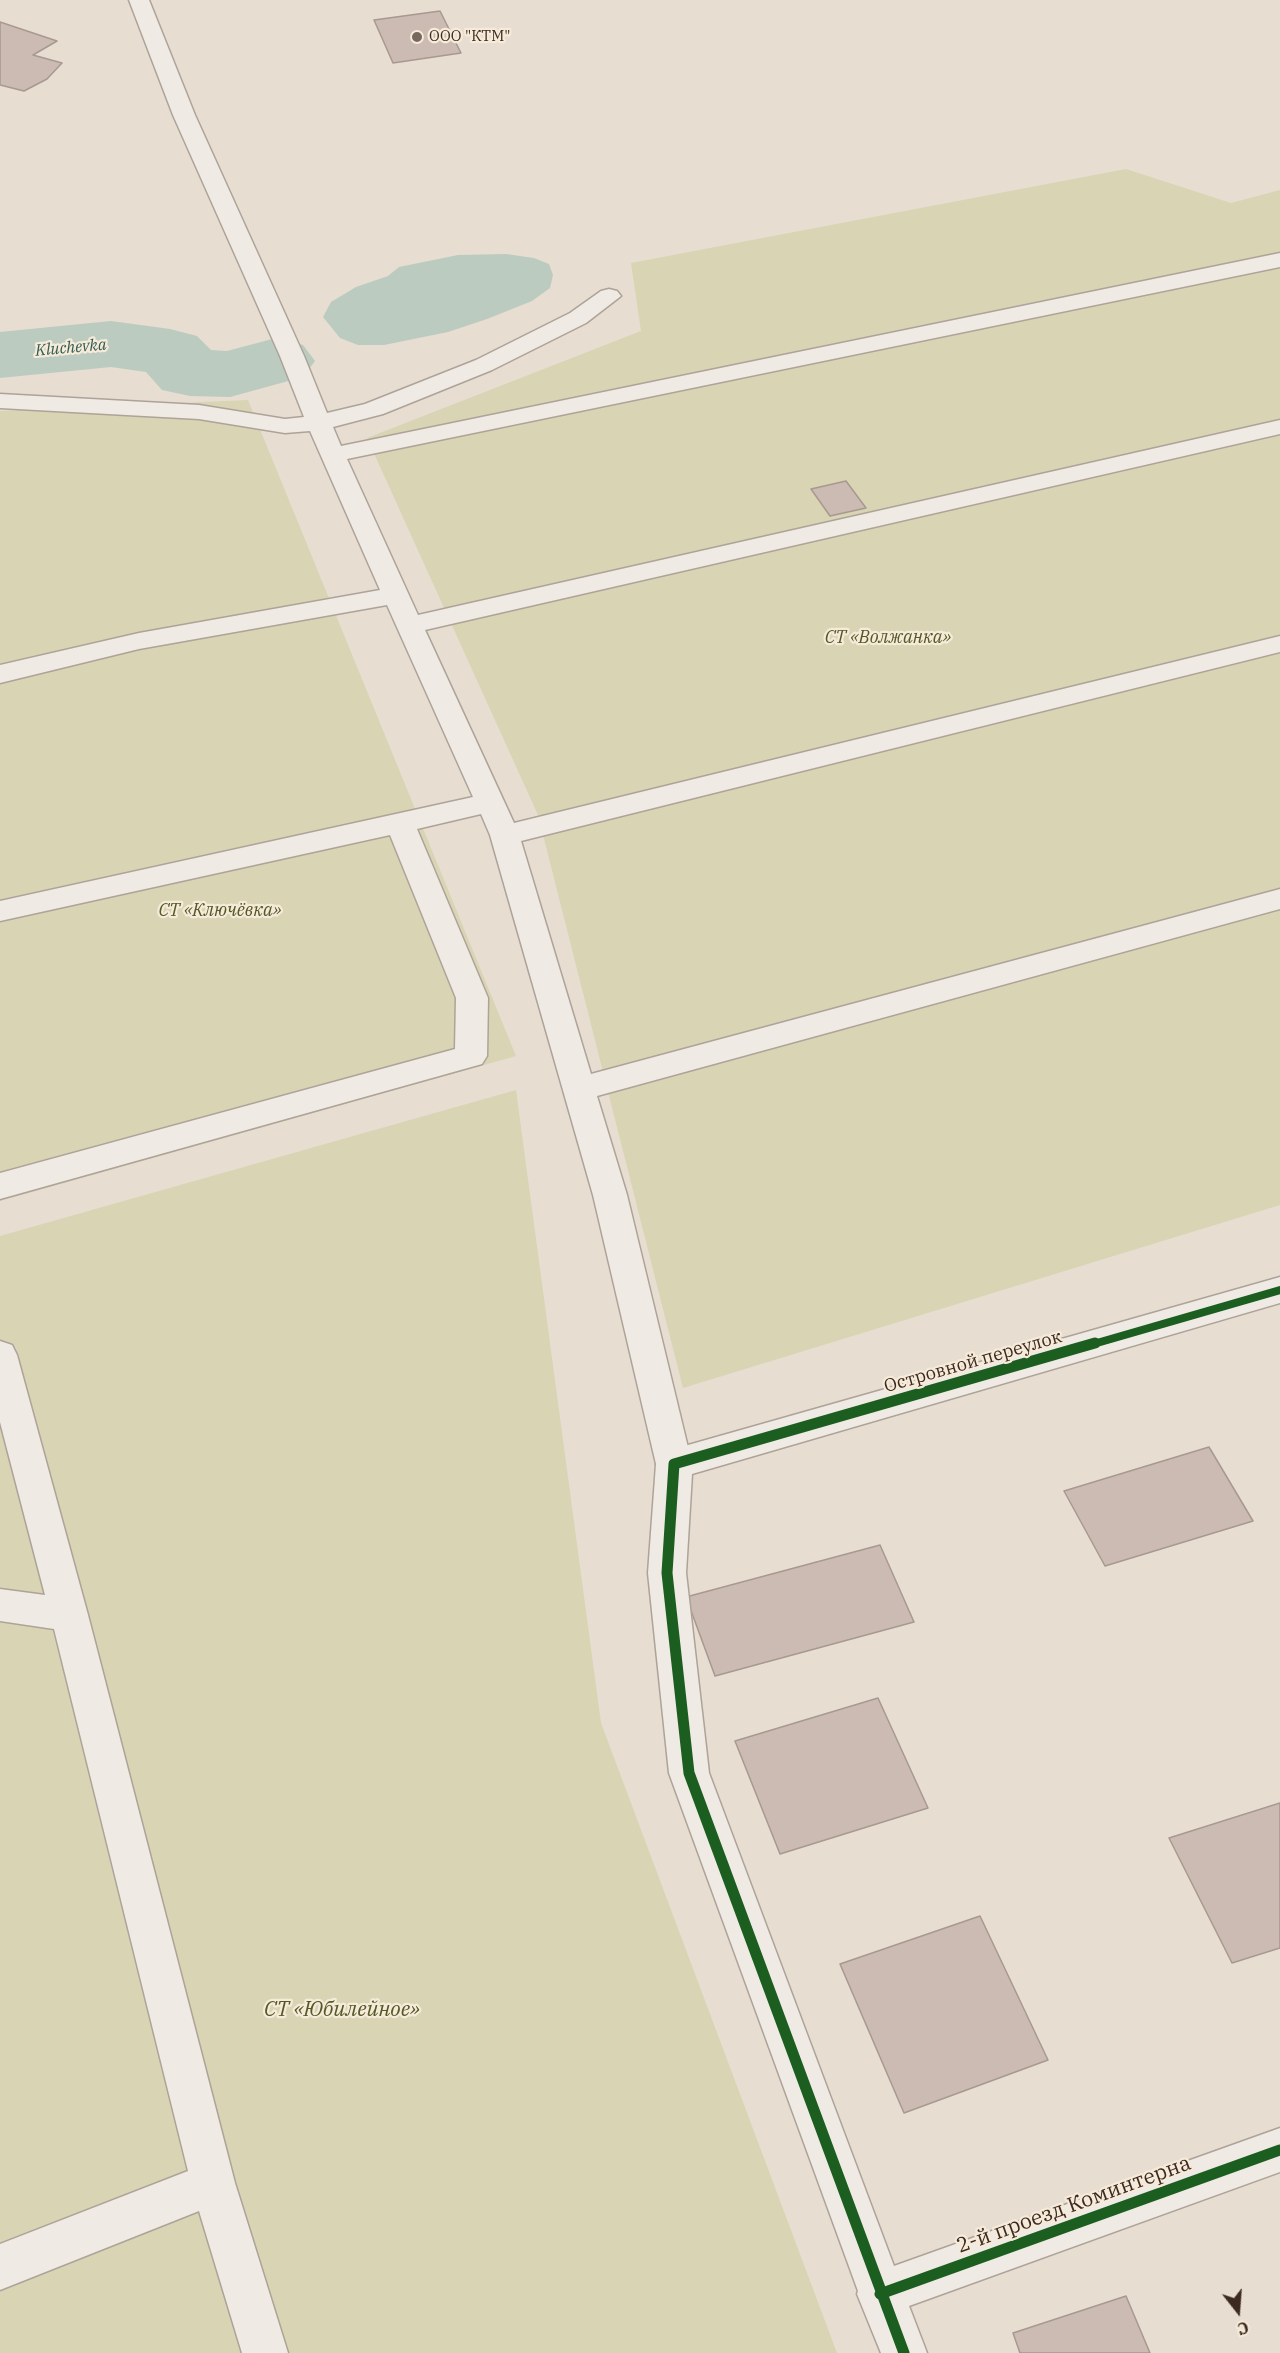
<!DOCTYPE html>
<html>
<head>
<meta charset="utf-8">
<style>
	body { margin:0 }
	#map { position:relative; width:1280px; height:2353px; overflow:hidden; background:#e7ddd1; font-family:"IBM Plex Serif",serif }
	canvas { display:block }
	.north { position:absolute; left:1208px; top:2281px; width:60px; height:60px; -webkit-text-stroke:4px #f6ead9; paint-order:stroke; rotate:163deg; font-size:16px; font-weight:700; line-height:24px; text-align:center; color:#3c2a21 }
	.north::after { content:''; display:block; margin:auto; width:21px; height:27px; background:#3c2a21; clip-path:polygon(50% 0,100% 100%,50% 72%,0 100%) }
</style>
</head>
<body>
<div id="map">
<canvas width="1280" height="2353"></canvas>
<div class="north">С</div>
</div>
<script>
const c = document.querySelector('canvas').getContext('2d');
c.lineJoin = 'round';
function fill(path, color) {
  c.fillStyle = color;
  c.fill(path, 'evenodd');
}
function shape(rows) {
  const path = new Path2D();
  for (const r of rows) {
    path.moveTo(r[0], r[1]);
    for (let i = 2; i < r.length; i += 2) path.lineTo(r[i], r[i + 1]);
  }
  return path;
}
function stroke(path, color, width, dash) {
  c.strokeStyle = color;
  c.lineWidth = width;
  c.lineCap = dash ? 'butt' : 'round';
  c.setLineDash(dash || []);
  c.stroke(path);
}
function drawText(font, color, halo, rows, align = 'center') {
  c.font = font + ' "IBM Plex Serif",serif';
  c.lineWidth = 4.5;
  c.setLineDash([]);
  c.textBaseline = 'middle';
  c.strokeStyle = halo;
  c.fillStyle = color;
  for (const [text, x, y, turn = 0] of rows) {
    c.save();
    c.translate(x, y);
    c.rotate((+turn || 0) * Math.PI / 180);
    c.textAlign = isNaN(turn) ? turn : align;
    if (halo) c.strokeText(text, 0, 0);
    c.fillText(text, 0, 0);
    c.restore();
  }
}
fill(shape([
	[1126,169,1231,203,1280,190,1280,1205,683,1388,538,815,367,438,641,331,631,263],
	[248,400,516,1056,0,1201,0,411],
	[516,1090,601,1723,837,2353,0,2353,0,1236]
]), '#d9d4b4');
fill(shape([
	[506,254,534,258,549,264,553,275,550,288,532,301,487,319,448,332,384,345,358,345,340,338,323,317,331,302,356,287,388,276,399,267,458,255]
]), '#bccbc0');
fill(shape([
	[111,321,170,329,197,336,211,350,227,351,276,338,303,345,315,361,303,377,230,397,190,396,162,390,146,372,111,367,0,378,0,332,111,321]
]), '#bccbc0');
const building = shape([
	[440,11,461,53,393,63,374,20,440,11],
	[0,22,57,41,33,55,62,63,47,79,24,91,0,85,0,22],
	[846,481,866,508,830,516,811,489,846,481],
	[1209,1447,1253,1521,1105,1566,1064,1491,1209,1447],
	[880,1545,914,1622,715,1676,686,1597,880,1545],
	[878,1698,928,1808,780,1854,735,1741,878,1698],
	[1280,1803,1280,1948,1232,1963,1169,1838,1280,1803],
	[980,1916,1048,2060,904,2113,840,1964,980,1916],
	[1126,2296,1150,2353,1020,2353,1013,2333,1126,2296]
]);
fill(building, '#cbbbb2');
stroke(building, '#a89990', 1.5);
const service = shape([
	[129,0,149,0,195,115,304,356,327,413,365,404,476,360,570,313,601,291,609,289,617,291,621,296,586,323,492,370,383,414,333,427,341,446,1280,253,1280,267,347,459,418,615,1280,420,1280,434,425,630,514,823,1280,636,1280,652,521,841,591,1074,1280,889,1280,909,597,1096,627,1195,692,1464,687,1475,674,1479,661,1475,656,1464,593,1195,490,835,481,814,417,829,488,998,487,1056,482,1064,0,1199,0,1173,455,1049,456,998,390,835,0,921,0,901,473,797,387,605,139,649,0,683,0,665,139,633,380,590,310,431,285,433,199,419,0,408,0,394,199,405,285,419,304,417,280,356,173,115,129,0],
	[0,1341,12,1345,17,1355,88,1615,235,2183,288,2353,242,2353,199,2211,0,2290,0,2244,188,2171,54,1629,0,1621,0,1589,45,1595,0,1422,0,1341]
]);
const minor = shape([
	[1280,1277,1280,1303,692,1474,686,1573,709,1773,894,2266,1280,2128,1280,2172,909,2306,927,2353,881,2353,857,2294,858,2291,669,1773,648,1573,656,1464,661,1453,674,1449,1280,1277]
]);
stroke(service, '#ada399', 3);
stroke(minor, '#ada399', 3);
fill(service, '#efeae3');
fill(minor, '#efeae3');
stroke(shape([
	[1090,1345,1280,1290]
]), '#1b5e20', 8);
stroke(shape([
	[880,2294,1280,2150],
	[904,2353,689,1773,667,1573,674,1464,1095,1343]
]), '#1b5e20', 11);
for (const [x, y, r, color] of [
	[417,37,6,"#78695f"]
]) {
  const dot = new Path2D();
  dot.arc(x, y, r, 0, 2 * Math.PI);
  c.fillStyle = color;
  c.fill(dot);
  stroke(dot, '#f6ead9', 2);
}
drawText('15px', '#3c2a21', '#f6ead9', [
	["ООО \"КТМ\"",429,37]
], 'left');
drawText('italic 16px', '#305c53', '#f6ead9', [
	["Kluchevka",71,348,-5]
]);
drawText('italic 18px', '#535927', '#f6ead9', [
	["СТ «Волжанка»",888,638],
	["СТ «Ключёвка»",220,911]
]);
drawText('18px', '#3c2a21', '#f6ead9', [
	["Островной переулок",973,1362,-16]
]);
drawText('italic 21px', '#535927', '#f6ead9', [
	["СТ «Юбилейное»",342,2010]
]);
drawText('21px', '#3c2a21', '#f6ead9', [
	["2-й проезд Коминтерна",1074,2205,-20]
]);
</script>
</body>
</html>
